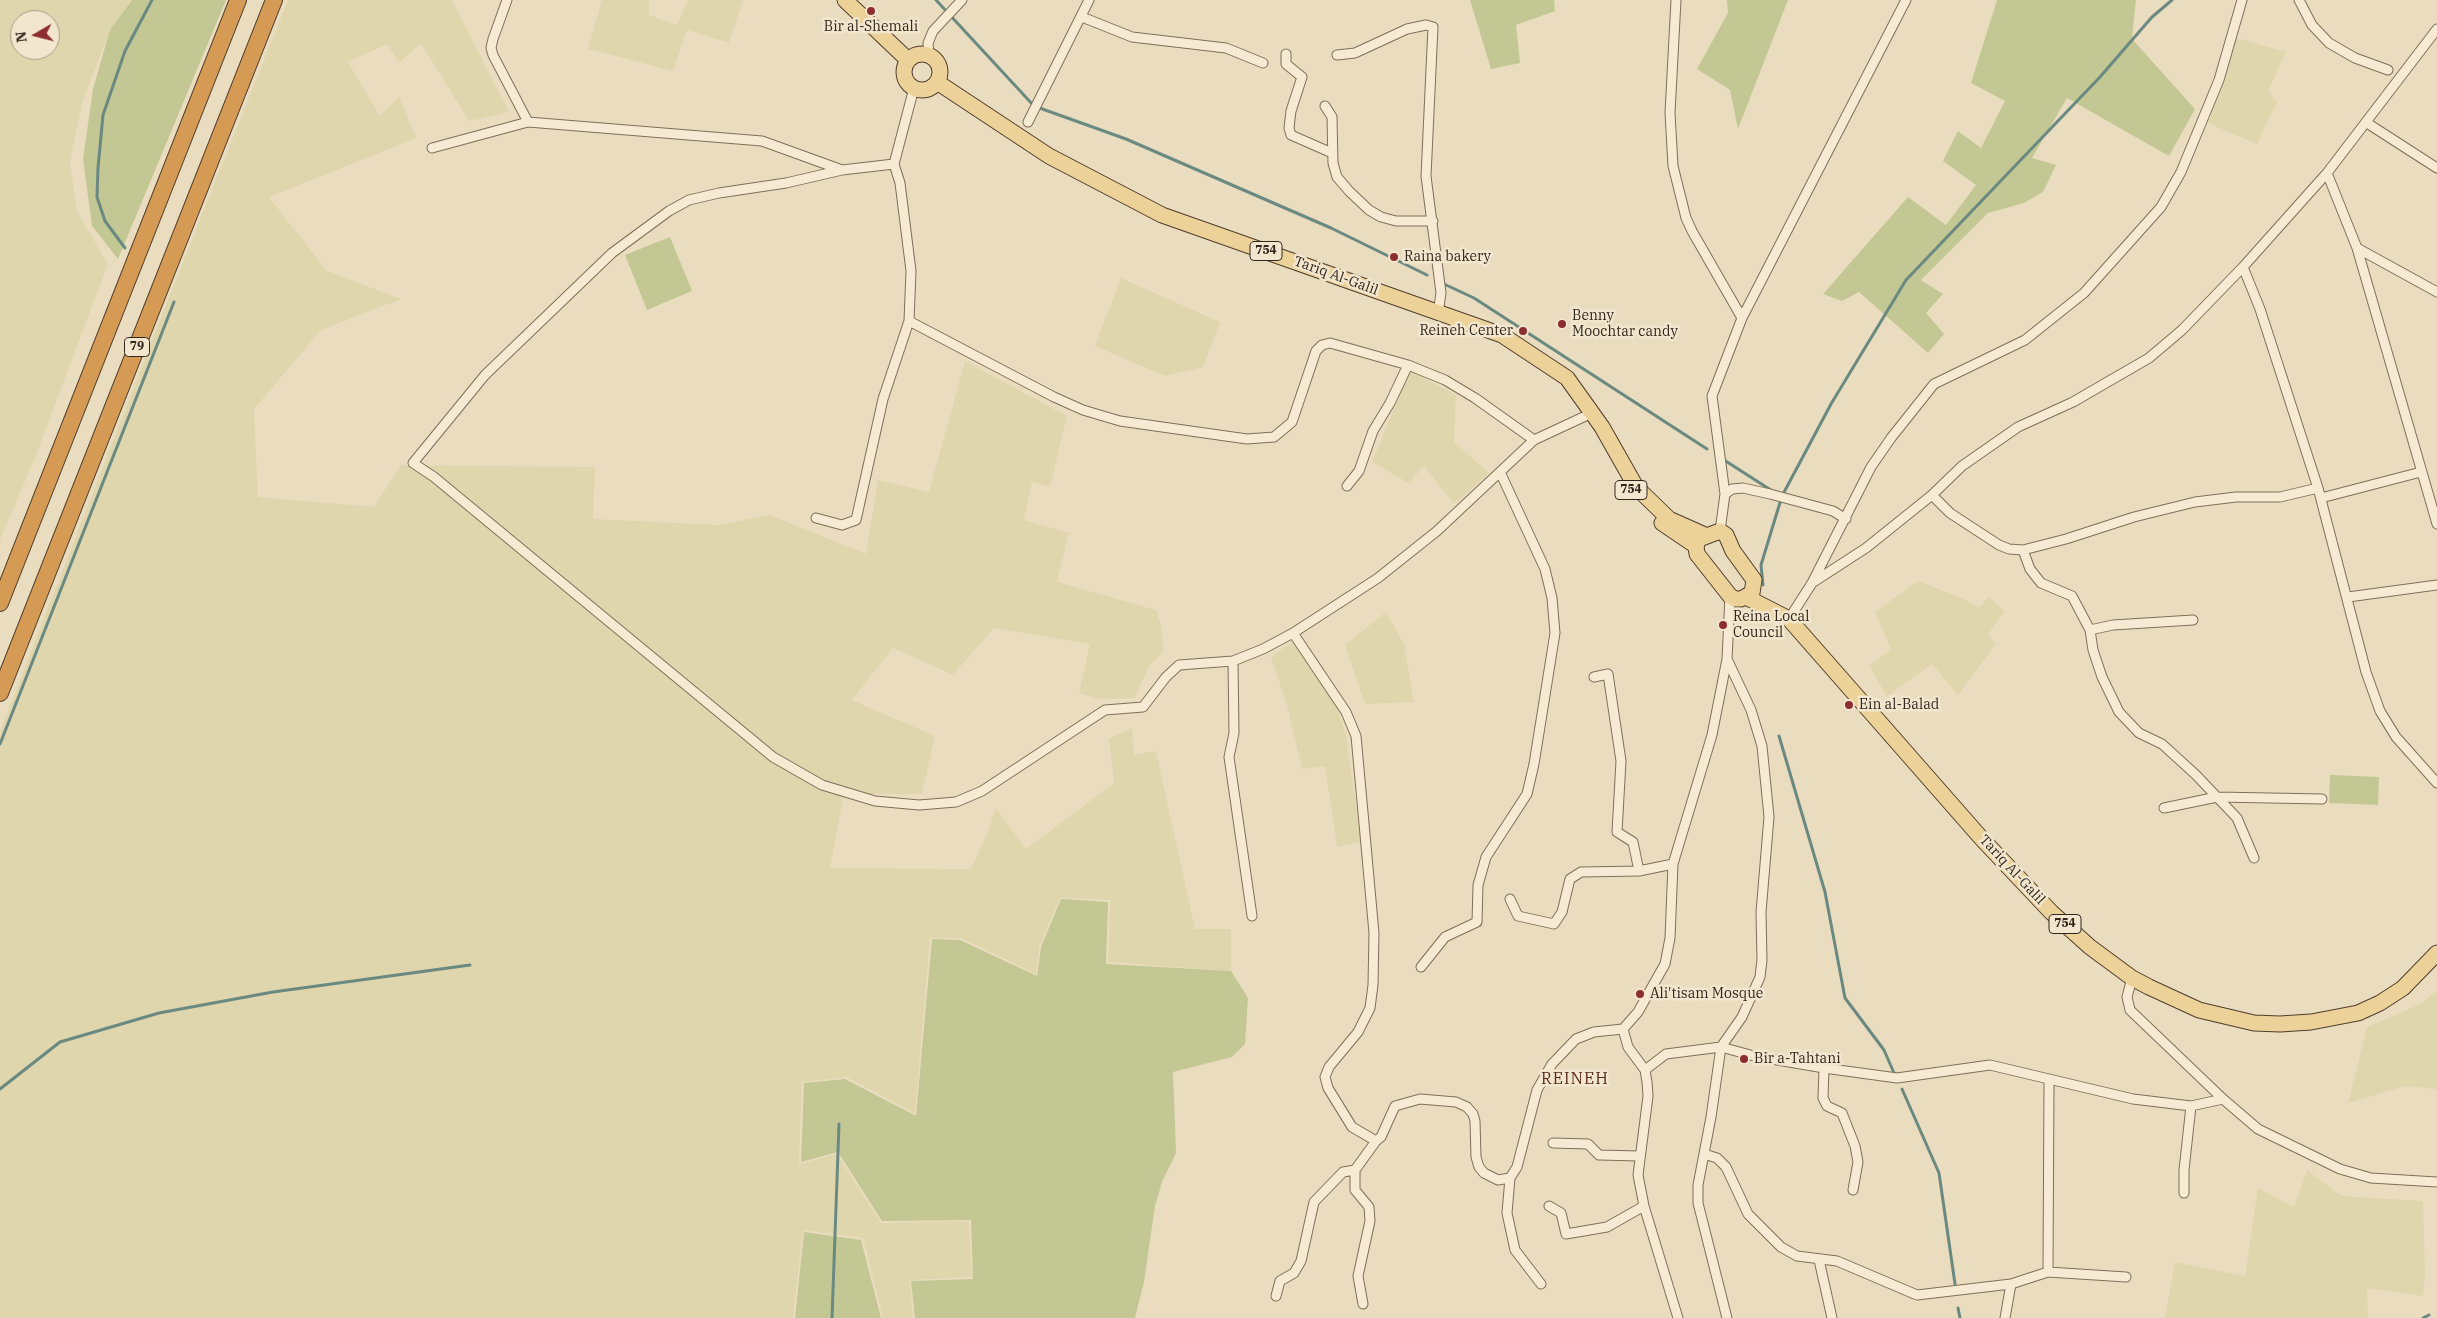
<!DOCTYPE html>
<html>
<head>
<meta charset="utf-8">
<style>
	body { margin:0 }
	#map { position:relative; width:2437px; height:1318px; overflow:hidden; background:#eaddbf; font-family:"IBM Plex Serif",serif }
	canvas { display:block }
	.north { position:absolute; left:10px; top:10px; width:50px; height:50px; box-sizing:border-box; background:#f2e7ce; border:1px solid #a59a87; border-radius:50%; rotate:262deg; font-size:14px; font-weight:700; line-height:20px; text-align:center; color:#32271c }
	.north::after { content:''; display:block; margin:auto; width:18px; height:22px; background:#8c2d2f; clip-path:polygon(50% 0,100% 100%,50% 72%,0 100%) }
</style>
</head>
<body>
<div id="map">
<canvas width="2437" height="1318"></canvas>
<div class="north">N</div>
</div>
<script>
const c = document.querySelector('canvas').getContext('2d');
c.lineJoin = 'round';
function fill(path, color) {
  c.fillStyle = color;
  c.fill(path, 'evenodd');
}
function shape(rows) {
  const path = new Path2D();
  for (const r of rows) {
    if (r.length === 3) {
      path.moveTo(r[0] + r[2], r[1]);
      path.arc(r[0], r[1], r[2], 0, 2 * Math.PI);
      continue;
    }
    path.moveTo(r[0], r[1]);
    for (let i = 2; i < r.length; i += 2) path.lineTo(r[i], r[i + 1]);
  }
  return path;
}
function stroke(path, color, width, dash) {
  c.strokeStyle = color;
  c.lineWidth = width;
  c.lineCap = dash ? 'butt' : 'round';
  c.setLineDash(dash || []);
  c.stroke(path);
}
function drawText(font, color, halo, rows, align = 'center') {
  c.font = font + ' "IBM Plex Serif",serif';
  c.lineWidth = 5;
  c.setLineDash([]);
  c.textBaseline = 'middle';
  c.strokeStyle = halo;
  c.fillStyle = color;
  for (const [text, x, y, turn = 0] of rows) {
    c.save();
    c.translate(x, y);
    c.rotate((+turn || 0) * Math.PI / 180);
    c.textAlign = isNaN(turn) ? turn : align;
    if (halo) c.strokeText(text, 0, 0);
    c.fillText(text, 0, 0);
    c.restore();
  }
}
fill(shape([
	[0,0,132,0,110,30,82,104,70,162,77,211,108,264,35,458,0,540],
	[20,20,50,20,50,50,20,50],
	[288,0,452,0,509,112,469,121,421,43,399,63,387,44,348,62,380,116,399,97,416,138,269,197,327,271,401,299,321,330,254,409,258,497,374,507,401,465,595,467,593,519,719,525,769,515,866,554,878,480,929,492,965,361,1067,416,1050,487,1032,482,1024,520,1069,533,1057,582,1156,610,1161,626,1164,651,1149,666,1135,698,1100,699,1079,693,1090,644,994,628,953,675,893,648,852,700,935,736,922,794,844,794,830,868,971,869,987,834,996,808,1026,849,1114,783,1109,739,1132,728,1134,755,1156,751,1195,929,1231,929,1231,971,1108,962,1110,900,1060,898,1039,947,1036,974,961,938,930,938,915,1113,846,1077,802,1082,799,1164,837,1154,881,1223,969,1221,972,1277,910,1280,913,1318,883,1318,863,1238,803,1230,793,1318,0,1318,0,732,167,302],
	[602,0,649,0,649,15,677,25,688,0,743,0,729,43,687,30,673,71,588,49],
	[2236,38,2286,52,2268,91,2277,102,2257,144,2208,123,2224,84],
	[1121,278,1220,322,1203,367,1165,376,1095,346],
	[1410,371,1456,395,1454,442,1489,473,1454,504,1424,466,1409,483,1372,462],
	[1918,581,1964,599,1979,608,1989,597,2005,611,1988,634,1996,644,1958,695,1932,664,1887,696,1869,666,1891,649,1875,612],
	[1386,612,1404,644,1414,702,1365,704,1345,645],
	[1292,642,1337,707,1346,735,1361,842,1337,847,1325,766,1302,769,1287,705,1271,657],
	[2437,990,2437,1089,2405,1086,2348,1103,2367,1027,2421,1004],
	[2307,1170,2341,1196,2423,1201,2425,1275,2423,1296,2367,1288,2368,1318,2165,1318,2175,1262,2245,1276,2258,1188,2294,1207]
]), '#dfd6ad');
fill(shape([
	[132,0,226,0,118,259,92,226,83,159,93,89,110,30],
	[1470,0,1554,0,1555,11,1516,25,1520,63,1491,69],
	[1727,0,1788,0,1738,129,1730,90,1697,69,1728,13],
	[1997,0,2136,0,2132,39,2195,109,2169,156,2067,98,2032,158,2056,165,2043,192,2024,203,1988,213,1921,280,1943,294,1926,313,1944,334,1928,353,1859,292,1842,301,1823,294,1908,197,1946,225,1976,185,1943,161,1958,131,1981,148,2005,101,1971,83],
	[670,237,692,291,647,310,625,255],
	[2330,775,2379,777,2378,805,2329,803],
	[1061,899,1108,902,1106,964,1231,971,1248,998,1245,1044,1232,1057,1173,1072,1176,1153,1162,1182,1155,1206,1144,1282,1135,1318,915,1318,911,1281,973,1279,971,1220,882,1221,838,1152,801,1162,804,1083,845,1079,916,1116,932,939,960,940,1037,976,1041,947],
	[804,1232,861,1240,881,1318,795,1318]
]), '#c2c794');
stroke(shape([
	[936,0,1034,106,1126,139,1331,228,1427,275],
	[125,248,105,221,97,197,98,168,103,115,125,51,152,0],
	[1444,284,1474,298,1707,449],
	[1724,460,1774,492],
	[1763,585,1761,565,1782,496,1831,404,1906,280,2100,77,2152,17,2172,0],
	[1779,736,1825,892,1845,998,1884,1050,1894,1073],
	[0,744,174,302],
	[0,1089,60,1042,159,1013,273,992,470,965],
	[1902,1089,1939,1173,1955,1284],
	[1958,1308,1960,1318],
	[832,1318,839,1124],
	[2423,1318,2429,1315]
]), '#6a8981', 3);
const street = shape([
	[507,0,493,39,491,48,493,55,528,122],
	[1676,0,1670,113,1673,166,1686,218,1692,231,1742,318],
	[2299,0,2312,25,2329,43,2355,58,2388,70],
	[1082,17,1132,37,1226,48,1263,63],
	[1286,54,1286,64,1302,77,1291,111,1289,128,1291,135,1332,153],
	[929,55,928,43,933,31,962,0],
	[1337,55,1355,53,1407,29,1426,25,1433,27,1426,176,1441,293,1438,313],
	[1325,106,1332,117,1333,163,1337,177,1349,191,1369,210,1381,217,1396,221,1433,221],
	[1028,122,1089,0],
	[2367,123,2437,168],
	[432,148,528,122,762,141,842,170],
	[894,164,842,170,786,183,719,193,689,200,669,211,612,253,485,375,413,463,434,477,773,757,822,785,875,801,919,805,956,802,982,791,1105,710,1143,707,1166,677,1179,665,1233,661],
	[2327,173,2357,248,2437,524],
	[2357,248,2437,292],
	[2243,267,2260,309,2318,488,2366,672,2380,711,2396,737,2437,783],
	[909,321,1054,397,1083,410,1120,421,1247,439,1274,437,1292,422,1316,351,1322,345,1330,343,1408,365,1445,380,1475,398,1534,440],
	[1347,486,1359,471,1373,431,1390,403,1408,365],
	[1725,494,1732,489,1743,488,1770,494,1833,511,1846,519],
	[1932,495,1950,513,1999,545,2009,549,2023,550,2066,539,2134,517,2195,502,2236,497,2280,497,2318,488],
	[2321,498,2421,472],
	[816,518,842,525,856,520,883,399,909,321,911,271,900,183,894,164,914,88],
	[1720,531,1725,494,1712,396,1742,318,1906,0],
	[2023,550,2030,569,2041,583,2072,596,2090,630,2093,650,2102,677,2119,712,2139,733,2162,744,2196,775,2237,818,2254,858],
	[1812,583,1866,548,1932,495,1962,466,2018,427,2073,402,2149,358,2182,330,2243,267,2327,173,2437,29],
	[2348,597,2437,585],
	[1789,619,1812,583,1871,467,1891,438,1934,384,2025,340,2084,293,2161,207,2181,172,2219,80,2242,0],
	[2090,630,2113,625,2193,620],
	[1594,677,1608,674,1621,761,1617,832,1633,842,1639,871],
	[2164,808,2217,797,2322,799],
	[1510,899,1518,916,1554,924,1562,912,1570,879,1581,872,1639,871,1673,864],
	[1252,916,1229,757,1234,733,1233,661,1263,649,1293,633],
	[1421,967,1445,937,1477,922,1478,885,1486,857,1527,794,1534,764,1555,633,1552,598,1545,569,1500,472],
	[2132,978,2127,997,2130,1010,2223,1099,2258,1129,2340,1169,2371,1178,2437,1182],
	[1623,1029,1638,1012,1665,964,1670,938,1673,864,1712,735,1727,659],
	[1824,1068,1823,1098,1827,1106,1842,1113,1855,1146,1858,1162,1853,1190],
	[1645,1070,1666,1054,1721,1047,1754,1056,1824,1068,1897,1078,1990,1065,2133,1099,2191,1106,2223,1099],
	[1376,1141,1352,1127,1328,1088,1325,1077,1329,1067,1358,1032,1370,1008,1373,985,1374,933,1356,736,1346,712,1293,633,1378,578,1437,531,1534,440,1592,413],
	[1553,1143,1588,1144,1599,1155,1639,1156],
	[1704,1154,1717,1158,1726,1167,1748,1214,1781,1247,1797,1256,1837,1261,1917,1295,2011,1284,2048,1272,2126,1277],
	[1510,1178,1507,1213,1515,1250,1541,1284],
	[2184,1193,2184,1170,2191,1106],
	[1549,1206,1561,1213,1566,1234,1607,1227,1644,1206],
	[1819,1260,1832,1318],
	[2048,1272,2049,1081],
	[1276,1296,1280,1281,1294,1273,1301,1261,1314,1202,1343,1172,1355,1170],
	[1363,1304,1358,1276,1370,1221,1369,1207,1355,1190,1355,1170,1376,1141,1381,1137,1395,1106,1420,1099,1456,1102,1467,1107,1473,1114,1475,1121,1476,1157,1479,1167,1484,1173,1498,1180,1510,1178,1517,1167,1537,1090,1552,1064,1576,1039,1594,1032,1623,1029,1628,1047,1645,1070,1647,1082,1648,1096,1638,1175,1644,1206,1678,1318],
	[1727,1318,1698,1203,1698,1185,1711,1117,1721,1047,1742,1017,1760,977,1762,960,1761,912,1769,817,1762,746,1751,710,1727,659,1730,596],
	[2005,1318,2011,1284]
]);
const primary = shape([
	[845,0,908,60],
	[922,72,18],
	[937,82,1049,156,1162,215,1502,335,1567,378,1602,427,1636,487,1669,519,1705,535],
	[1662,523,1696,546],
	[1720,531,1726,535,1733,551,1754,580,1752,593,1741,599,1735,599,1730,596,1697,554,1696,546,1699,539,1720,531],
	[1746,597,1789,619,1982,839,2051,912,2090,947,2132,978,2149,987,2199,1010,2254,1023,2280,1024,2311,1022,2358,1013,2380,1003,2403,988,2437,953]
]);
const highway = shape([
	[0,603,238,0],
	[0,693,274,0]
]);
stroke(street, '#816e59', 11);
stroke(primary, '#4f3d2d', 17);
stroke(highway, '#4f3d2d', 18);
stroke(street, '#f6ead2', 9);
stroke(primary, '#ecd199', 15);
stroke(highway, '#d59a54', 16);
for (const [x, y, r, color] of [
	[871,11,5,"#8c2d2f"],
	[1394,257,5,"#8c2d2f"],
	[1562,324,5,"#8c2d2f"],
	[1523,331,5,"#8c2d2f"],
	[1723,625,5,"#8c2d2f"],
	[1849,705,5,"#8c2d2f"],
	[1640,994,5,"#8c2d2f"],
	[1744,1059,5,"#8c2d2f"]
]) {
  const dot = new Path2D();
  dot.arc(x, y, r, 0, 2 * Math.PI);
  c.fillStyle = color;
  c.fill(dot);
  stroke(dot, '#f2e7ce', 2);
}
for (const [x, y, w] of [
	[1266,251,32],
	[137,347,25],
	[1631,490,32],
	[2065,924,32]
]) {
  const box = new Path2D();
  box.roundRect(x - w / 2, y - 9.5, w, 19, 4);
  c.fillStyle = '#f2e7ce';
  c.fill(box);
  stroke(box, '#32271c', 1);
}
drawText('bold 12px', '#32271c', null, [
	["754",1266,251],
	["79",137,347],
	["754",1631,490],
	["754",2065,924]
]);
drawText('14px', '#32271c', '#f2e7ce', [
	["Bir al-Shemali",871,27,"center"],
	["Raina bakery",1404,257],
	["Benny",1572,316],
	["Moochtar candy",1572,332],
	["Reineh Center",1513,331,"right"],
	["Reina Local",1733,617],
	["Council",1733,633],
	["Ein al-Balad",1859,705],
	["Ali'tisam Mosque",1650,994],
	["Bir a-Tahtani",1754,1059]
], 'left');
drawText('14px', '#32271c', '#f2e7ce', [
	["Tariq Al-Galil",1336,276,20],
	["Tariq Al-Galil",2012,870,47]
]);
c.letterSpacing = '1px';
drawText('16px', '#5c2b1f', '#f2e7ce', [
	["REINEH",1575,1079]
]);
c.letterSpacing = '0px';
</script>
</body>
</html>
